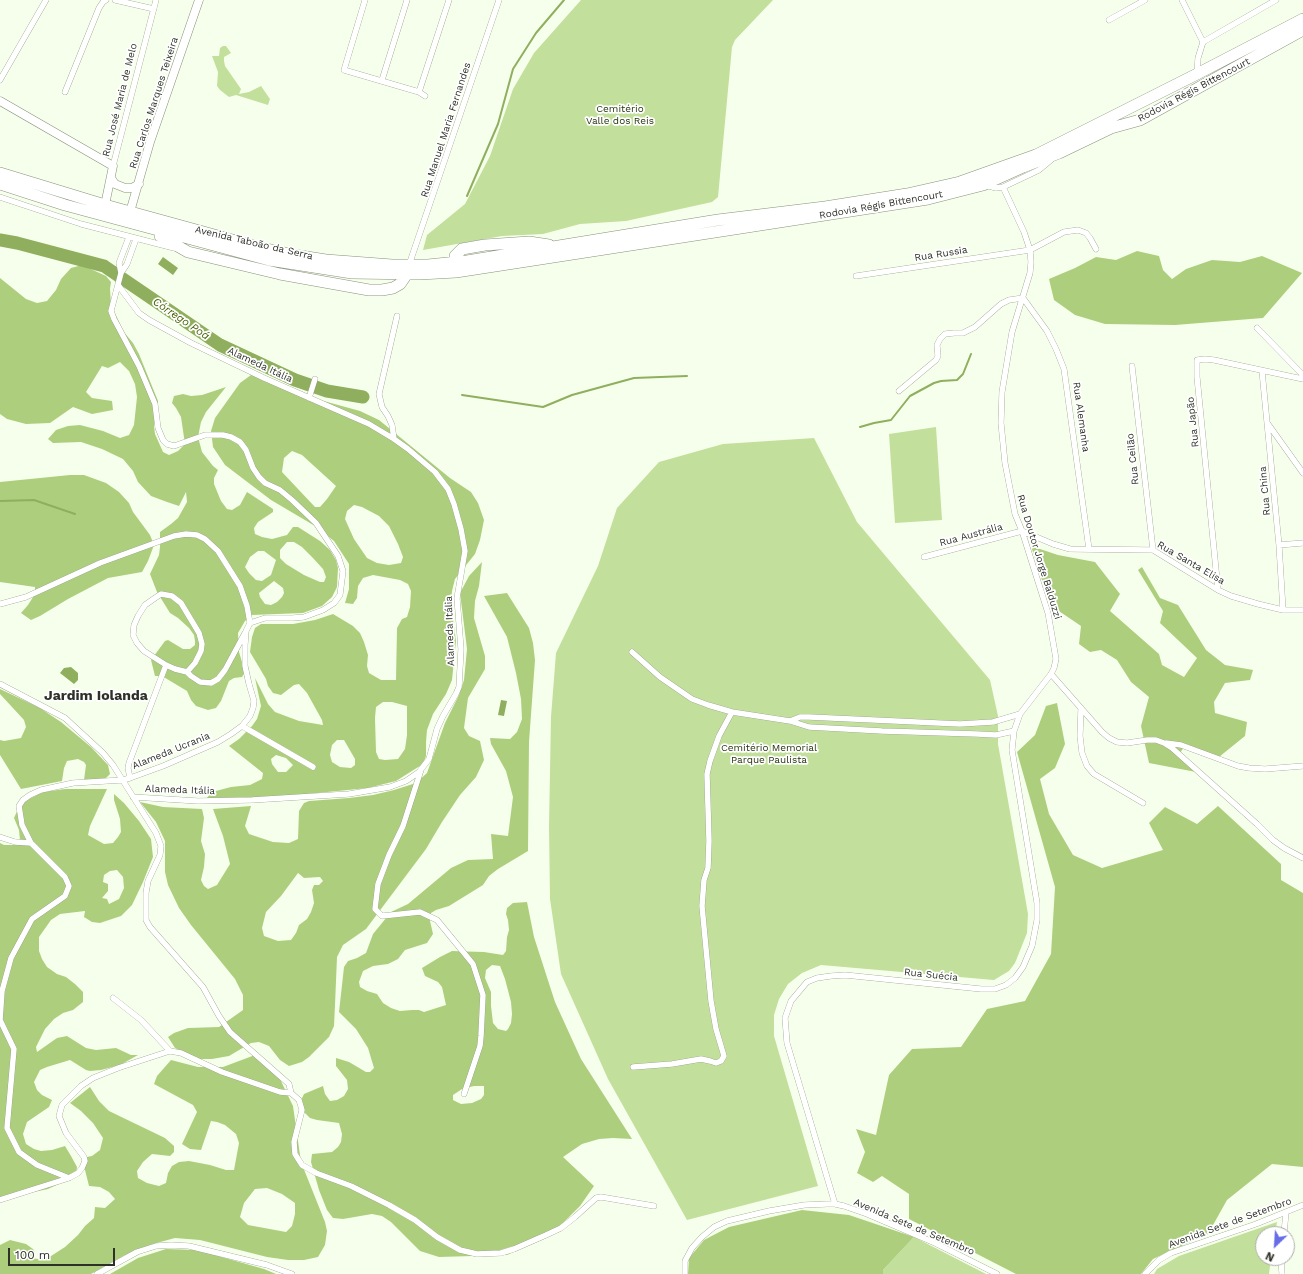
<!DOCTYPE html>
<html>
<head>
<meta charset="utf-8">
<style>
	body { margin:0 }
	#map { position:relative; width:1303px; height:1274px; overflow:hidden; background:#f6ffeb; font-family:"Work Sans",sans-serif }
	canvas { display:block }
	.north { position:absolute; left:1255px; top:1226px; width:40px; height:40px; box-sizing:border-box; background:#fff; border:1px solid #abada9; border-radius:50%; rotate:205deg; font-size:11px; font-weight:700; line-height:16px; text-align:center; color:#2d3128 }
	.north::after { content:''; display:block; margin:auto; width:14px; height:18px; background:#666de6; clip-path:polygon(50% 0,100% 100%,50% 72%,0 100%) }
	.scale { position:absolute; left:8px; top:1248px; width:107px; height:18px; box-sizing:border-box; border:2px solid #2d3128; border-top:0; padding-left:5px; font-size:12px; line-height:14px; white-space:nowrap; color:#2d3128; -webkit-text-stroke:3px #fff; paint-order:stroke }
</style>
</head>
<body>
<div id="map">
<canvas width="1303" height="1274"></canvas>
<div class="north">N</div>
<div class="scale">100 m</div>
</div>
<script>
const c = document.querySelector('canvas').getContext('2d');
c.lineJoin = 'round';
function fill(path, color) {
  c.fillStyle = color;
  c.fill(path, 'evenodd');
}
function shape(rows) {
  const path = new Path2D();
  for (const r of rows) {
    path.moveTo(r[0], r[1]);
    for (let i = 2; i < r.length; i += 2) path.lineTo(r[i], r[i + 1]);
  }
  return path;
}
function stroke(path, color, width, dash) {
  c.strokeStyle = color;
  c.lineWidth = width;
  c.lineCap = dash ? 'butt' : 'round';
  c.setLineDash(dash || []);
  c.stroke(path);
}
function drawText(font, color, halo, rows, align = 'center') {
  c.font = font + ' "Work Sans",sans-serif';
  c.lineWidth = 3.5;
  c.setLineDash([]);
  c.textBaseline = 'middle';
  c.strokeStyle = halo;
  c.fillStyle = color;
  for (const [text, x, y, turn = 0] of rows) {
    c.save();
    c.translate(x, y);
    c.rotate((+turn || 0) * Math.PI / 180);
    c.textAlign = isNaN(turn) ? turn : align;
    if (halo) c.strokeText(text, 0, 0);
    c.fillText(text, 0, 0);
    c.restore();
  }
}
fill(shape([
	[581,0,773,0,735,40,732,47,718,197,712,202,626,221,580,224,543,234,502,236,423,250,427,235,465,204,490,156,513,89,534,53],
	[223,46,226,46,231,53,224,57,224,61,225,66,241,89,239,94,249,92,261,86,270,99,268,105,236,95,229,97,220,90,217,86,218,72,212,56,219,56,220,48],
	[936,427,942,520,895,523,889,434],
	[814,438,857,522,990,680,998,716,998,744,1028,914,1027,933,1015,963,1009,971,994,980,821,965,802,973,788,984,779,999,774,1015,774,1036,818,1186,687,1220,608,1079,561,974,550,899,549,826,551,717,556,653,598,566,617,508,659,462,723,444],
	[1277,1222,1275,1234,1263,1234,1263,1258,1271,1258,1269,1274,1154,1274,1157,1269,1179,1256],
	[914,1237,986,1274,883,1274,883,1270]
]), '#c3df9c');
fill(shape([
	[1137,251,1159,256,1163,270,1172,279,1186,269,1212,260,1240,262,1262,256,1302,273,1263,318,1175,325,1105,324,1075,315,1054,300,1049,279,1075,268,1096,257,1116,260],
	[82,265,106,276,111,282,110,289,111,304,123,331,133,343,139,354,158,401,157,411,154,426,155,434,163,452,169,455,178,451,185,444,181,417,176,408,172,403,174,396,183,394,191,396,202,395,226,387,206,412,201,422,198,437,202,452,213,466,218,470,214,478,214,484,221,501,227,509,232,510,240,505,247,492,273,509,273,512,258,522,254,528,255,534,262,537,272,539,287,535,293,527,298,527,320,541,330,550,336,560,338,568,337,587,332,597,322,606,303,613,252,615,245,621,238,633,239,652,245,672,242,677,234,678,229,681,221,701,216,708,208,710,196,706,191,700,187,691,162,676,155,676,151,660,165,641,168,640,183,649,190,649,195,645,195,641,194,635,189,628,178,618,170,613,157,592,150,574,159,555,160,547,160,532,171,524,178,518,187,502,186,492,179,506,167,502,151,496,138,482,133,471,123,459,102,449,81,442,53,443,48,439,56,430,68,426,80,425,103,431,120,438,129,435,134,425,137,397,135,384,129,371,120,362,108,368,102,366,86,392,92,398,112,401,113,410,92,414,73,407,50,423,26,424,7,419,0,414,0,278,26,299,37,303,47,301,56,290,61,279,71,268],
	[287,542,294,542,302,547,312,557,323,569,326,577,324,582,320,582,304,575,286,564,280,558,280,550],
	[258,551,264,551,276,560,271,575,262,581,256,580,249,573,245,567,250,557],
	[274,581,283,588,284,593,282,597,277,602,271,605,265,604,260,597,259,593],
	[251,375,263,376,320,400,360,411,379,420,450,478,471,492,478,503,484,520,480,540,475,554,455,579,452,591,451,605,456,641,452,680,446,694,433,714,427,730,426,742,426,756,423,764,396,781,368,788,287,796,206,799,212,792,231,787,250,785,262,779,263,773,229,746,239,739,252,726,257,719,261,706,255,678,268,704,275,712,299,721,323,725,322,720,307,693,299,684,294,685,281,695,273,693,268,686,266,679,250,652,252,637,255,628,261,624,293,624,315,620,333,614,353,626,360,633,364,642,368,655,367,666,369,673,381,680,396,680,397,628,402,619,407,617,410,607,411,591,408,584,400,580,373,575,363,578,358,586,357,598,353,604,345,603,349,589,349,564,334,541,315,526,271,500,225,465,213,447,211,431,215,418,240,383],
	[292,451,302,455,336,486,327,499,320,507,315,507,282,472,284,458],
	[354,505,362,507,379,516,389,526,398,544,403,557,401,563,389,565,377,563,367,558,354,539,345,519,347,511],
	[383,702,392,702,407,706,407,735,405,749,398,759,385,760,379,759,376,752,375,718,376,707],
	[337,740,344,740,355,759,355,765,351,768,340,767,332,762,330,755,332,745],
	[276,755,286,758,293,765,286,772,278,772,272,764,271,759],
	[70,475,84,475,106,483,119,492,129,503,133,512,150,535,154,545,148,561,142,572,108,578,68,599,40,616,31,620,21,613,28,605,35,594,35,587,0,582,0,482],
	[1031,546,1058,555,1095,562,1120,594,1110,611,1159,654,1162,665,1184,677,1197,658,1160,623,1163,611,1138,570,1142,567,1160,598,1178,605,1206,650,1225,665,1253,670,1250,680,1225,683,1214,702,1215,713,1247,722,1245,736,1219,757,1186,744,1178,756,1196,772,1149,763,1141,726,1149,697,1131,682,1117,660,1101,650,1090,652,1079,644,1081,626,1050,605],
	[482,562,479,586,475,601,474,618,485,656,485,669,468,698,464,728,469,736,480,741,484,760,476,777,460,795,442,822,426,849,366,929,343,945,337,957,335,1005,334,1026,329,1037,309,1057,302,1062,289,1066,280,1060,269,1046,259,1042,251,1043,229,1056,212,1059,200,1059,188,1055,175,1048,168,1037,174,1033,188,1028,219,1027,243,1010,243,995,235,979,191,925,179,908,168,885,165,872,165,841,156,822,140,802,163,807,202,809,204,818,201,841,205,854,204,867,201,880,204,886,208,889,217,885,230,864,223,836,213,809,251,806,245,826,249,834,273,842,289,843,298,839,299,811,304,803,309,801,349,798,373,795,394,790,416,783,427,773,445,723,459,695,464,680,467,649,460,593,469,576],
	[298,873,304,878,320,877,323,881,319,885,314,885,312,890,314,903,311,912,307,919,299,925,296,933,291,940,278,941,264,936,262,928,266,912,281,896],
	[507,593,529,628,533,643,535,660,529,742,528,851,498,869,489,876,483,885,449,906,436,910,431,913,430,921,433,934,427,943,405,950,398,959,388,964,373,966,363,971,359,982,360,987,367,991,377,994,383,1003,391,1008,400,1011,412,1010,419,1010,424,1012,446,1005,442,987,438,982,425,976,422,968,440,957,452,951,484,952,503,955,506,951,507,937,509,930,508,920,506,914,507,908,513,903,527,902,534,937,555,1002,581,1059,632,1139,613,1138,599,1139,582,1144,563,1157,594,1186,580,1206,559,1227,544,1239,507,1255,439,1257,420,1251,391,1222,382,1216,372,1214,343,1219,333,1218,327,1210,319,1190,311,1162,312,1154,332,1152,338,1147,341,1142,342,1134,339,1123,317,1120,310,1118,303,1111,301,1100,304,1094,323,1086,325,1094,330,1101,337,1100,344,1096,348,1089,347,1080,336,1066,336,1058,349,1062,366,1072,370,1072,374,1068,368,1048,356,1029,339,1012,344,967,348,961,357,958,366,953,373,934,391,912,408,904,451,868,468,860,493,859,491,834,508,836,513,797,506,771,491,744,490,738,510,739,517,732,522,719,521,699,516,673,507,637,484,596],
	[492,965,500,966,505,979,511,1002,512,1014,511,1023,508,1029,506,1031,498,1029,493,1023,491,1006,491,992,485,978,486,970],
	[474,1086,484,1086,484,1095,481,1099,472,1103,461,1104,453,1100,453,1095,462,1089],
	[0,689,40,708,61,722,91,747,108,765,110,774,105,779,84,780,86,765,84,762,78,759,67,761,64,768,62,781,21,789,0,755,0,740,4,741,21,738,26,727,24,720,0,694],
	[1057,703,1065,744,1055,768,1040,779,1049,814,1073,855,1102,868,1163,850,1149,823,1165,807,1197,824,1218,806,1281,864,1281,880,1303,893,1303,1167,1272,1164,1227,1200,1208,1234,1153,1259,1141,1274,1016,1274,909,1219,909,1194,882,1176,873,1182,857,1173,865,1152,856,1129,876,1135,889,1075,912,1049,961,1047,987,1009,1025,1001,1051,954,1055,887,1017,752,1035,735,1046,706],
	[65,789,107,789,90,826,88,835,104,844,113,843,118,837,121,832,120,819,114,800,114,794,124,803,139,821,151,839,153,857,143,882,132,905,121,916,100,923,92,922,84,917,85,911,60,914,51,920,39,937,39,951,42,959,47,967,57,974,66,977,75,984,83,992,83,1002,73,1010,63,1013,54,1019,45,1029,36,1047,37,1052,57,1038,67,1036,86,1048,96,1050,116,1048,131,1055,138,1055,120,1065,101,1070,90,1071,86,1070,70,1060,47,1067,40,1070,34,1082,37,1090,42,1095,52,1100,49,1107,27,1122,23,1134,26,1144,34,1149,41,1151,52,1150,65,1146,71,1156,77,1167,76,1176,48,1189,0,1199,0,843,4,845,15,845,20,840,19,830,14,818,18,809,27,800,43,792],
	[117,870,123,877,124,888,119,899,109,904,107,899,102,898,108,891,108,884,103,882,104,875,110,871],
	[255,1055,280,1079,293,1106,301,1162,325,1222,327,1231,325,1245,318,1257,304,1260,288,1260,267,1257,200,1240,175,1238,153,1244,125,1255,91,1274,0,1274,0,1245,10,1240,26,1244,33,1249,35,1252,31,1258,38,1259,51,1256,65,1247,78,1235,85,1226,94,1218,95,1207,105,1208,115,1199,109,1192,100,1187,89,1186,82,1158,92,1156,100,1150,103,1138,93,1123,81,1111,70,1103,90,1087,99,1101,109,1111,165,1138,174,1146,174,1152,170,1156,152,1154,143,1162,137,1171,138,1178,147,1183,159,1186,166,1183,168,1173,172,1166,179,1162,189,1161,210,1165,226,1170,234,1170,239,1143,236,1134,225,1125,217,1122,211,1121,201,1150,190,1149,182,1144,197,1112,193,1105,154,1084,157,1076,171,1060,198,1067,223,1067],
	[267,1188,282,1194,295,1203,295,1214,292,1226,286,1232,248,1225,240,1217,244,1203,255,1189],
	[802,1210,849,1215,914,1237,883,1270,883,1274,688,1274,689,1258,704,1240,729,1227],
	[166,1249,197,1250,264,1269,276,1274,110,1274,138,1258]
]), '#adcf7d');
fill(shape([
	[163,257,178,268,173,275,158,264],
	[71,667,78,673,78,680,74,684,60,673,64,668],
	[501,700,507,701,504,716,498,715]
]), '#8faf5e');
stroke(shape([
	[467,196,498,124,513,69,536,33,564,0],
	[462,395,543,407,572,395,634,378,687,376],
	[860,427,874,423,891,420,910,396,934,383,941,381,957,380,963,374,971,354],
	[0,501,34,500,75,514]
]), '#8faf5e', 2);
stroke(shape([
	[0,240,17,243,104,266,220,345,295,380,327,391,363,397]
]), '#8faf5e', 13);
const street = shape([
	[115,0,154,9],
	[365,0,344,70,419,92,425,96],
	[1182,0,1203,42],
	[1109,20,1145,0],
	[1203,42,1276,0],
	[1197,74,1198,58,1203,42],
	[0,80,46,0],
	[382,80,407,0],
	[65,92,99,8,103,2,106,0],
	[419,92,449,0],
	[113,166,156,0],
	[985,185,996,188,1003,187,1039,170,1051,160],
	[0,197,81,224,174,248],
	[409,265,499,0],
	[121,273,119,263,129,237],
	[856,276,1030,250,1064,232,1078,230,1086,233,1090,238,1096,249],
	[118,285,139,313,149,320,191,343,264,378,369,424,394,439,408,449,435,472,448,489,454,504,461,529,465,551,457,598,461,649,459,687,456,694,443,716,437,729,429,759,419,772,406,781,390,787,349,794,252,800,198,801,133,797],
	[1257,328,1303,375],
	[1132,366,1153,550],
	[1262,371,1279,545,1283,610],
	[899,391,936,360,938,356,937,345,940,339,945,334,954,333,963,333,975,327,1001,304,1009,300,1023,298,1047,331,1056,349,1064,369,1089,549],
	[309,398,315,379],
	[1268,424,1303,473],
	[394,439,392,425,388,416,382,407,379,394,397,316],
	[1022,531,1053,544,1070,549,1153,550,1218,590,1231,596,1258,604,1283,610,1303,610],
	[1279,545,1303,543],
	[924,557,1022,531],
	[1218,590,1197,377,1197,360,1205,359,1214,360,1303,379],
	[0,604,26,597,100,563,174,536,186,534,197,535,205,539,218,551,240,586,247,606,250,623],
	[632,652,660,677,692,699,708,705,732,712,790,721,809,727,882,731,977,734,996,735,1014,731],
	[187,672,195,663,201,651,202,644,199,633,181,603,172,596,161,594,155,598,145,605,138,616,134,625,133,635,137,643,144,651,166,665,175,669,187,672,191,676,200,682,211,683,218,679,225,670,245,633],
	[1051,674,1102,732,1109,738,1117,742,1127,743,1147,740,1156,740,1164,743,1172,748,1257,824,1273,840,1284,848,1303,858],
	[0,684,65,718,103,753,113,765,156,833,161,846,160,855,148,881,146,893,146,920,150,927,203,987,219,1016,230,1032,289,1084,291,1093],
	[1081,708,1080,736,1082,753,1087,766,1094,774,1143,803],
	[790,721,800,717,809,717,960,724,993,722,1020,714],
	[242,726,313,767],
	[1166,743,1181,745,1238,766,1249,768,1265,769,1303,766],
	[421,770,403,826,389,855,378,884,375,909,382,916,420,912,437,920,473,964,483,995,481,1036,480,1046,464,1094],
	[130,778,128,768,129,763,166,665],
	[0,837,15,842,31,843],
	[113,998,141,1020,170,1051],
	[633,1067,672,1064,701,1059,710,1061,716,1063,721,1061,724,1056,716,1029,711,1001,702,906,704,880,708,868,709,841,707,774,710,761,719,736,732,712],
	[69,1178,37,1165,19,1152,7,1128,14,1049,0,1020,2,991,11,958,32,919,65,896,69,886,65,877,31,843,22,825,19,806,23,800,30,795,41,790,73,783,123,780,130,778,163,766,218,742,231,734,242,726,250,716,253,708,254,701,249,684,245,666,245,645,246,631,250,623,265,618,293,618,304,617,323,610,334,603,340,595,343,571,338,556,316,523,292,500,280,490,265,483,259,477,253,468,246,450,240,442,231,437,223,435,205,435,174,446,167,444,163,440,158,428,155,404,139,366,114,319,111,311,121,273,127,264,136,239],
	[0,1200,69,1178,78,1173,82,1168,85,1161,84,1157,66,1133,59,1116,62,1105,81,1086,93,1078,118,1068,170,1051,181,1053,222,1072,280,1092,291,1093,299,1100,302,1110,294,1142,295,1154,302,1165,316,1173,351,1186,389,1205,415,1220,437,1237,460,1250,477,1254,501,1253,514,1249,546,1235,561,1228,575,1217,596,1198,601,1197,654,1206],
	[835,1204,787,1043,785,1018,791,1001,807,982,817,978,831,976,845,975,981,989,995,989,1006,985,1015,978,1023,967,1032,946,1037,920,1037,903,1012,750,1014,731,1020,714,1051,674,1054,668,1056,659,1048,613,1022,531,1015,514,1005,463,1001,423,1002,392,1012,332,1030,273,1031,262,1030,250,1024,232,1003,187],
	[1284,1234,1286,1212],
	[1281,1258,1282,1274],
	[97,1274,137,1252,156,1246,171,1245,189,1246,267,1265,292,1274],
	[685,1274,685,1261,692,1248,702,1237,714,1227,727,1221,769,1211,804,1205,827,1204,835,1204,844,1206,867,1214,935,1243,997,1274],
	[1145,1274,1159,1260,1171,1253,1256,1224,1303,1205]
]);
const secondary = shape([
	[0,101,113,166,105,205],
	[111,178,115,184,125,188,132,188,139,184],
	[130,212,150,142,199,0]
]);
const highway = shape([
	[0,173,105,205,258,247,294,255,326,260,392,265,428,265,467,261,718,220,825,207,907,194,960,182,1036,155,1197,74,1303,19],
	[0,184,65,205,269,260,352,273,420,274,456,272,928,199,983,185,1023,167,1059,153,1111,128,1140,120,1303,30],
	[160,236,188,252,280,274,369,290,382,290,393,288,400,284,407,274,408,269],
	[456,268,455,256,462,249,485,245,529,242,549,245]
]);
stroke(street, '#88927c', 6);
stroke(secondary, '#88927c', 9);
stroke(highway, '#88927c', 12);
stroke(street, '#fff', 5.5);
stroke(secondary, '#fff', 8);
stroke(highway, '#fff', 11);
drawText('10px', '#2d3128', '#fff', [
	["Rodovia Régis Bittencourt",1194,90,-28],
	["Rua José Maria de Melo",120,100,-76],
	["Rua Carlos Marques Teixeira",154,103,-72],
	["Rua Manuel Maria Fernandes",446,130,-72],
	["Rodovia Régis Bittencourt",881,205,-10],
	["Avenida Taboão da Serra",254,243,13],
	["Rua Russia",941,254,-9],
	["Alameda Itália",260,365,25],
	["Rua Alemanha",1081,417,82],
	["Rua Japão",1193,422,-96],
	["Rua Ceilão",1133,459,-96],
	["Rua China",1265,491,-95],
	["Rua Austrália",971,535,-15],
	["Rua Doutor Jorge Balduzzi",1039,557,73],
	["Rua Santa Elisa",1191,563,30],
	["Alameda Itália",450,631,-92],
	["Alameda Ucrania",171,751,-22],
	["Alameda Itália",180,790,2],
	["Rua Suécia",931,975,6],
	["Avenida Sete de Setembro",1230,1223,-20],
	["Avenida Sete de Setembro",914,1227,23]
]);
drawText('10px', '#263310', '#fff', [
	["Cemitério",620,109],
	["Valle dos Reis",620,121],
	["Cemitério Memorial",769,748],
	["Parque Paulista",769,760]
]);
drawText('italic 11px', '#446002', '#fff', [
	["Córrego Poá",181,319,34]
]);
drawText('bold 14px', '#2d3128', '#fff', [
	["Jardim Iolanda",96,696]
]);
</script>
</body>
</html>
